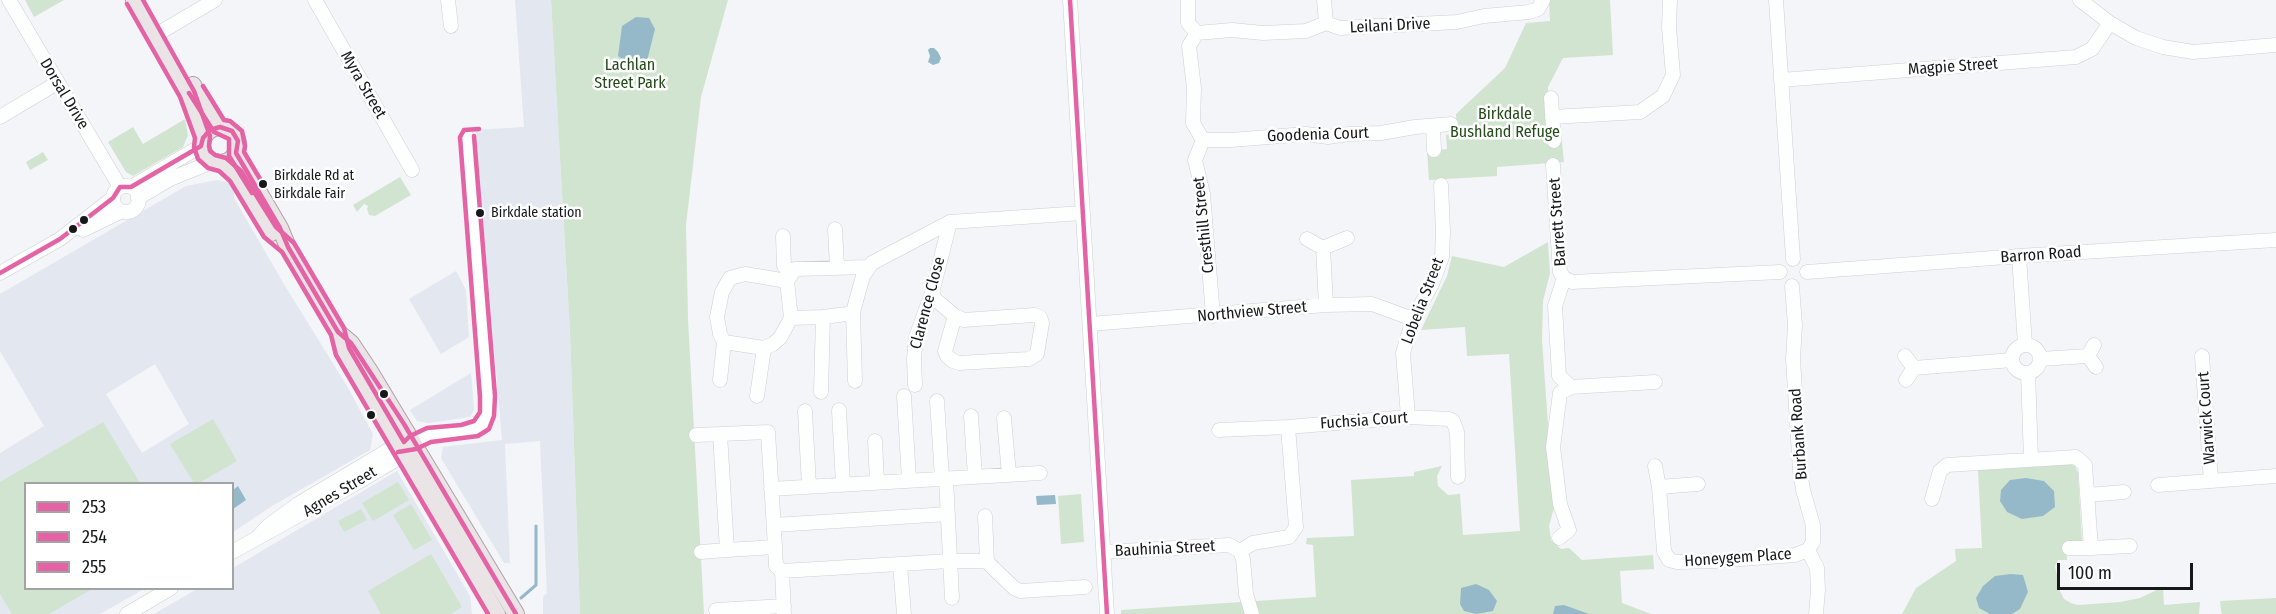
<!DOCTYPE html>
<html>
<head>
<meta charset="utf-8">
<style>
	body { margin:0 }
	#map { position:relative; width:2276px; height:614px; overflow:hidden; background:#f3f5f8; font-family:"Fira Sans Condensed",sans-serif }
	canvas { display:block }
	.legend { position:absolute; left:24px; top:482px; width:210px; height:108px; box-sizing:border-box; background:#fff; border:2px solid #a2a3a3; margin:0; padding:8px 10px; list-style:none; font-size:18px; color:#17181a }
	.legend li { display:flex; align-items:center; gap:12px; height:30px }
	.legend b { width:30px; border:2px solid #a2a3a3 }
	.scale { position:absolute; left:2057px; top:563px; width:136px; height:27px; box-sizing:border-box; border:3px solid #17181a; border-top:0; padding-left:8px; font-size:18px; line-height:21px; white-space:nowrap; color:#17181a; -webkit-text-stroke:4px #fff; paint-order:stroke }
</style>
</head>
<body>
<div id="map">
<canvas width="2276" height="614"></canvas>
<ul class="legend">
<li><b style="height:8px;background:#e463a4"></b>253</li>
<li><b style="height:8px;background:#e463a4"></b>254</li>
<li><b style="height:8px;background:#e463a4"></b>255</li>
</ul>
<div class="scale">100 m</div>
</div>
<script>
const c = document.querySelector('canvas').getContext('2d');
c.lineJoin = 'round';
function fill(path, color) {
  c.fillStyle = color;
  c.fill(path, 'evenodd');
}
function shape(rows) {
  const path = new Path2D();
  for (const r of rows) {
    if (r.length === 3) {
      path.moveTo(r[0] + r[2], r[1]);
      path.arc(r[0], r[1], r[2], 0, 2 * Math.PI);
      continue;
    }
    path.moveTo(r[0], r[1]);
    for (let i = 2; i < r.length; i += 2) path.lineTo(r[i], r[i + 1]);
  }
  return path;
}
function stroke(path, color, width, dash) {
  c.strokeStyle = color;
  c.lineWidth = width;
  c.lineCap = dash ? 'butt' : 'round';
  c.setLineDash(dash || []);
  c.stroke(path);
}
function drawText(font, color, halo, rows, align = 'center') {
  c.font = font + ' "Fira Sans Condensed",sans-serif';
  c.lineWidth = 5;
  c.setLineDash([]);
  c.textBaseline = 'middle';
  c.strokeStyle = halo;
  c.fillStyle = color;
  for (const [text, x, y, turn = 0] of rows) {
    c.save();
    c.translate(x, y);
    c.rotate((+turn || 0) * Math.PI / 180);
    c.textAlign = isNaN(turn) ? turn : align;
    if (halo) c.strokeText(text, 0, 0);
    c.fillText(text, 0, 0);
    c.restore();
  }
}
fill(shape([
	[515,0,551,0,570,333,580,614,543,614,543,597,547,593,540,441,505,444,510,563,504,563,441,458,443,447,502,440,475,130,524,127],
	[218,180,230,183,234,190,234,198,285,286,347,386,373,434,370,450,272,506,233,532,232,484,26,484,26,588,144,589,100,614,0,614,0,453,44,426,0,351,0,294,186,186],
	[155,364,189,424,142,453,106,394],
	[456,271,466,290,469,337,441,354,409,299],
	[471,373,474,410,470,417,429,423,417,421,410,410],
	[397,471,470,596,472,614,154,614,197,589,232,588,233,568]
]), '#e2e7f0');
fill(shape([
	[25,0,64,0,34,17],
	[551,0,728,0,701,97,686,225,688,319,704,614,580,614,570,333],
	[1549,0,1610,0,1613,55,1563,58,1548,87,1548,92,1545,93,1548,142,1562,142,1564,162,1497,167,1497,176,1429,180,1427,151,1447,149,1446,135,1457,133,1456,114,1505,68,1526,23,1550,21],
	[185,119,188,135,183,147,133,176,126,172,108,142,133,127,143,144],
	[43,152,48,160,30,170,26,162],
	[400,177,411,195,375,216,369,215,367,209,368,206,364,204,357,212,353,205],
	[1548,242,1550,273,1543,301,1542,340,1554,508,1549,526,1551,540,1561,549,1569,548,1582,560,1653,555,1654,569,1620,571,1622,603,1651,614,1121,614,1121,610,1316,597,1313,545,1306,544,1307,538,1354,536,1351,480,1414,476,1414,472,1442,466,1437,476,1438,486,1448,495,1460,494,1463,535,1520,531,1509,354,1467,356,1465,327,1421,330,1447,276,1452,256,1504,267],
	[213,419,237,461,199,483,194,483,170,444],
	[103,422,140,483,26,484,26,588,92,589,49,614,12,614,0,594,0,482],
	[2069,464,2075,466,2078,473,2082,541,2066,542,2067,560,2058,560,2055,566,2060,591,2064,599,2071,603,2078,605,2120,602,2140,598,2163,587,2164,605,2200,602,2199,614,1902,614,1916,588,1956,561,1955,549,1982,548,1978,470],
	[398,482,409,500,373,521,362,503],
	[1081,494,1084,542,1061,544,1058,496],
	[411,504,432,540,414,550,393,515],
	[361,509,367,520,344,532,338,521],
	[431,554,462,607,450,614,381,614,368,591],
	[2276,598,2276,614,2222,614,2221,611,2220,601]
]), '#d1e4d0');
fill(shape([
	[636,17,649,18,655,29,648,57,642,67,633,66,618,56,622,26],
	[930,48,934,48,938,52,941,58,939,63,933,65,928,62,930,56,928,50],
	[2026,478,2044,481,2054,491,2055,507,2043,516,2022,519,2007,512,2000,501,2001,490,2010,480],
	[238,486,246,500,233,509,233,490],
	[1055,495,1056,504,1037,505,1036,496],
	[2011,574,2023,575,2028,592,2020,609,2012,614,1990,614,1979,608,1976,598,1983,586,1995,576],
	[1476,584,1489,590,1497,601,1493,611,1476,614,1464,611,1460,604,1461,588],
	[1564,605,1589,614,1553,614,1555,606]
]), '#96b9ca');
stroke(shape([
	[521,598,536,585,536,526]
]), '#96b9ca', 3);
const minor = shape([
	[9,0,120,187],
	[315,0,412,170],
	[448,0,451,26],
	[1070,0,1107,614],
	[1188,0,1188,23,1197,33,1189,46,1194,88,1193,123,1203,140,1195,160,1203,194,1213,316],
	[1324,0,1326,23],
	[1776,0,1793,259],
	[2080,0,2110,23,2136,38,2163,47,2193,52,2276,45],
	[1197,33,1232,30,1263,33,1306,31,1326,23,1340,28,1457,22,1484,16,1529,12,1538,9,1543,0],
	[154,36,215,0],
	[1781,80,2076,57,2092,49,2110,23],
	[1551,98,1554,141],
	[0,117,57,83],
	[1552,117,1640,112,1663,96,1673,75,1669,28,1670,0],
	[1433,126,1434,150],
	[1203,140,1231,140,1306,134,1328,137,1349,134,1381,133,1415,127,1451,124],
	[1553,165,1560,272,1564,278],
	[126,199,13],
	[131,187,201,146],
	[138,198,170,179,212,162],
	[835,229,837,267],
	[83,230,122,211],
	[783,236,784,266,791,273],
	[1307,239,1323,248,1347,238],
	[1323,248,1326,305],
	[2019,256,2025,345],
	[1807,272,2019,256,2276,240],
	[0,273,60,239,113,198],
	[1564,278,1572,282,1780,272],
	[1564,278,1555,306,1559,376,1571,387,1655,382],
	[787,281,745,274,730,278,722,292,717,317,720,334,724,342,764,348,773,344,780,338,791,318,787,281,795,269,869,267],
	[1792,286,1795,325,1793,359,1800,471,1803,490,1813,525,1813,542,1808,550,1817,568,1818,590,1816,614],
	[932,293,936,300,955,316,964,320,1034,315,1040,317,1042,323,1037,354,1029,359,959,363,953,361,947,356,945,351,955,316],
	[853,312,855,381],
	[791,318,823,317,847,314,853,312,863,276,872,263,950,222,1082,213],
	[1090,324,1326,305,1372,304,1413,319],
	[2094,345,2088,356,2096,367],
	[2026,359,14],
	[1905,356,1914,368,1906,380],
	[2202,356,2211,481],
	[2040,359,2088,356],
	[1914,368,2012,360],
	[2028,373,2031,459],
	[720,380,724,342],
	[915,385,914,359,916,337,932,293,950,222],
	[821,392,823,317],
	[757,396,764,348],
	[904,396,909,480],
	[937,401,942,478],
	[839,410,843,484],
	[805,411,809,486],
	[971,416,975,477],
	[1408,417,1403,353,1413,319,1432,284,1442,257,1443,232,1441,185],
	[1004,418,1009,475],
	[1219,430,1288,427,1408,417,1449,419,1453,421,1457,432,1458,477],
	[768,432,775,547,727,550,720,434,768,432],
	[696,435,720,434],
	[875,441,877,482],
	[1655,466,1659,487,1698,484],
	[946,479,952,598],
	[2158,485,2276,476],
	[1659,487,1664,551,1669,560,1677,562,1714,561,1795,555,1808,550],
	[771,489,1040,473],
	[2087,495,2124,492],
	[1932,499,1940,471,1947,465,2076,457,2085,465,2091,548,2130,546],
	[985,516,987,562],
	[774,525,948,514],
	[257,538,268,526,298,504,397,445,414,442,429,435,470,431,483,424,488,405,467,137],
	[1559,538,1569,530,1560,504,1553,447,1560,393,1571,387],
	[775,547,776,566,782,571,784,614],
	[2069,548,2091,548],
	[1240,551,1243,559,1246,594,1252,614],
	[232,552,348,488,392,462,409,448],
	[701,552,727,550],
	[1104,552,1229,545,1240,551,1253,543,1289,537,1296,527,1288,427],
	[900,564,904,614],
	[782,571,950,561,981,561,987,562,1014,588,1020,591,1085,587],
	[716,610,784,606],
	[127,614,171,588]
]);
const major = shape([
	[134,0,187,94,203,138],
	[193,85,208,111,220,127],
	[220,145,18],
	[236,153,280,228,288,247,338,332,351,343,369,370,516,614],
	[222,164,236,176,271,233],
	[338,332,342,351,497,614]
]);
stroke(minor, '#cdcfd2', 15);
stroke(major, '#ada2a7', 18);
stroke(minor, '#fdfefe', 14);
stroke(major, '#ebe4e7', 16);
stroke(shape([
	[1070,0,1107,614],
	[0,273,60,239,113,198,120,187,131,187,201,146,203,138,210,130,220,127,232,131,238,141,236,153,280,228,288,247,338,332,351,343,404,424,516,614]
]), '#e463a4', 4.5);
stroke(shape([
	[127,4,180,97,195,138,194,147,198,159,208,168,219,171,230,181,264,237,282,252,331,335,336,355,488,614],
	[189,93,214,132,229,139,229,156,252,193],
	[398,452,416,449,431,442,478,436,489,429,494,416,495,396,474,136]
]), '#e463a4', 4.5);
stroke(shape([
	[143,0,194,91,210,136,209,146,210,151,215,155,226,158,241,171,276,227,294,243,344,328,349,348,404,442,410,436,427,428,461,425,474,421,480,412,480,397,460,137,464,130,479,129],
	[203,86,224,120,230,121,242,131,245,146,244,152,263,184]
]), '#e463a4', 4.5);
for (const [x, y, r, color] of [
	[263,184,5,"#17181a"],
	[480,213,5,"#17181a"],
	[84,220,5,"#17181a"],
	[73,229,5,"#17181a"],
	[384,394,5,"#17181a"],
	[371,415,5,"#17181a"]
]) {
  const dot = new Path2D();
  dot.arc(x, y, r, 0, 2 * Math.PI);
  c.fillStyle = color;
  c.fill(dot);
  stroke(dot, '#fff', 2);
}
drawText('14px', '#17181a', '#fff', [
	["Birkdale Rd at",274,176],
	["Birkdale Fair",274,194],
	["Birkdale station",491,213]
], 'left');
drawText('16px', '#17181a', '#fff', [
	["Leilani Drive",1390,26,-3],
	["Magpie Street",1953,67,-4],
	["Myra Street",363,85,60],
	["Dorsal Drive",64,94,59],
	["Goodenia Court",1318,135,-2],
	["Barrett Street",1558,222,-94],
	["Cresthill Street",1204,225,-96],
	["Barron Road",2041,255,-4],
	["Lobelia Street",1423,301,-69],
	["Clarence Close",928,303,-75],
	["Northview Street",1252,312,-5],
	["Warwick Court",2207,418,-94],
	["Fuchsia Court",1364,421,-4],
	["Burbank Road",1799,434,-94],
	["Agnes Street",340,492,-31],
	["Bauhinia Street",1165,549,-3],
	["Honeygem Place",1738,558,-4]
]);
drawText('16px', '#234c18', '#fff', [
	["Lachlan",630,66],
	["Street Park",630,84],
	["Birkdale",1505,115],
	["Bushland Refuge",1505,133]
]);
</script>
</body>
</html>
